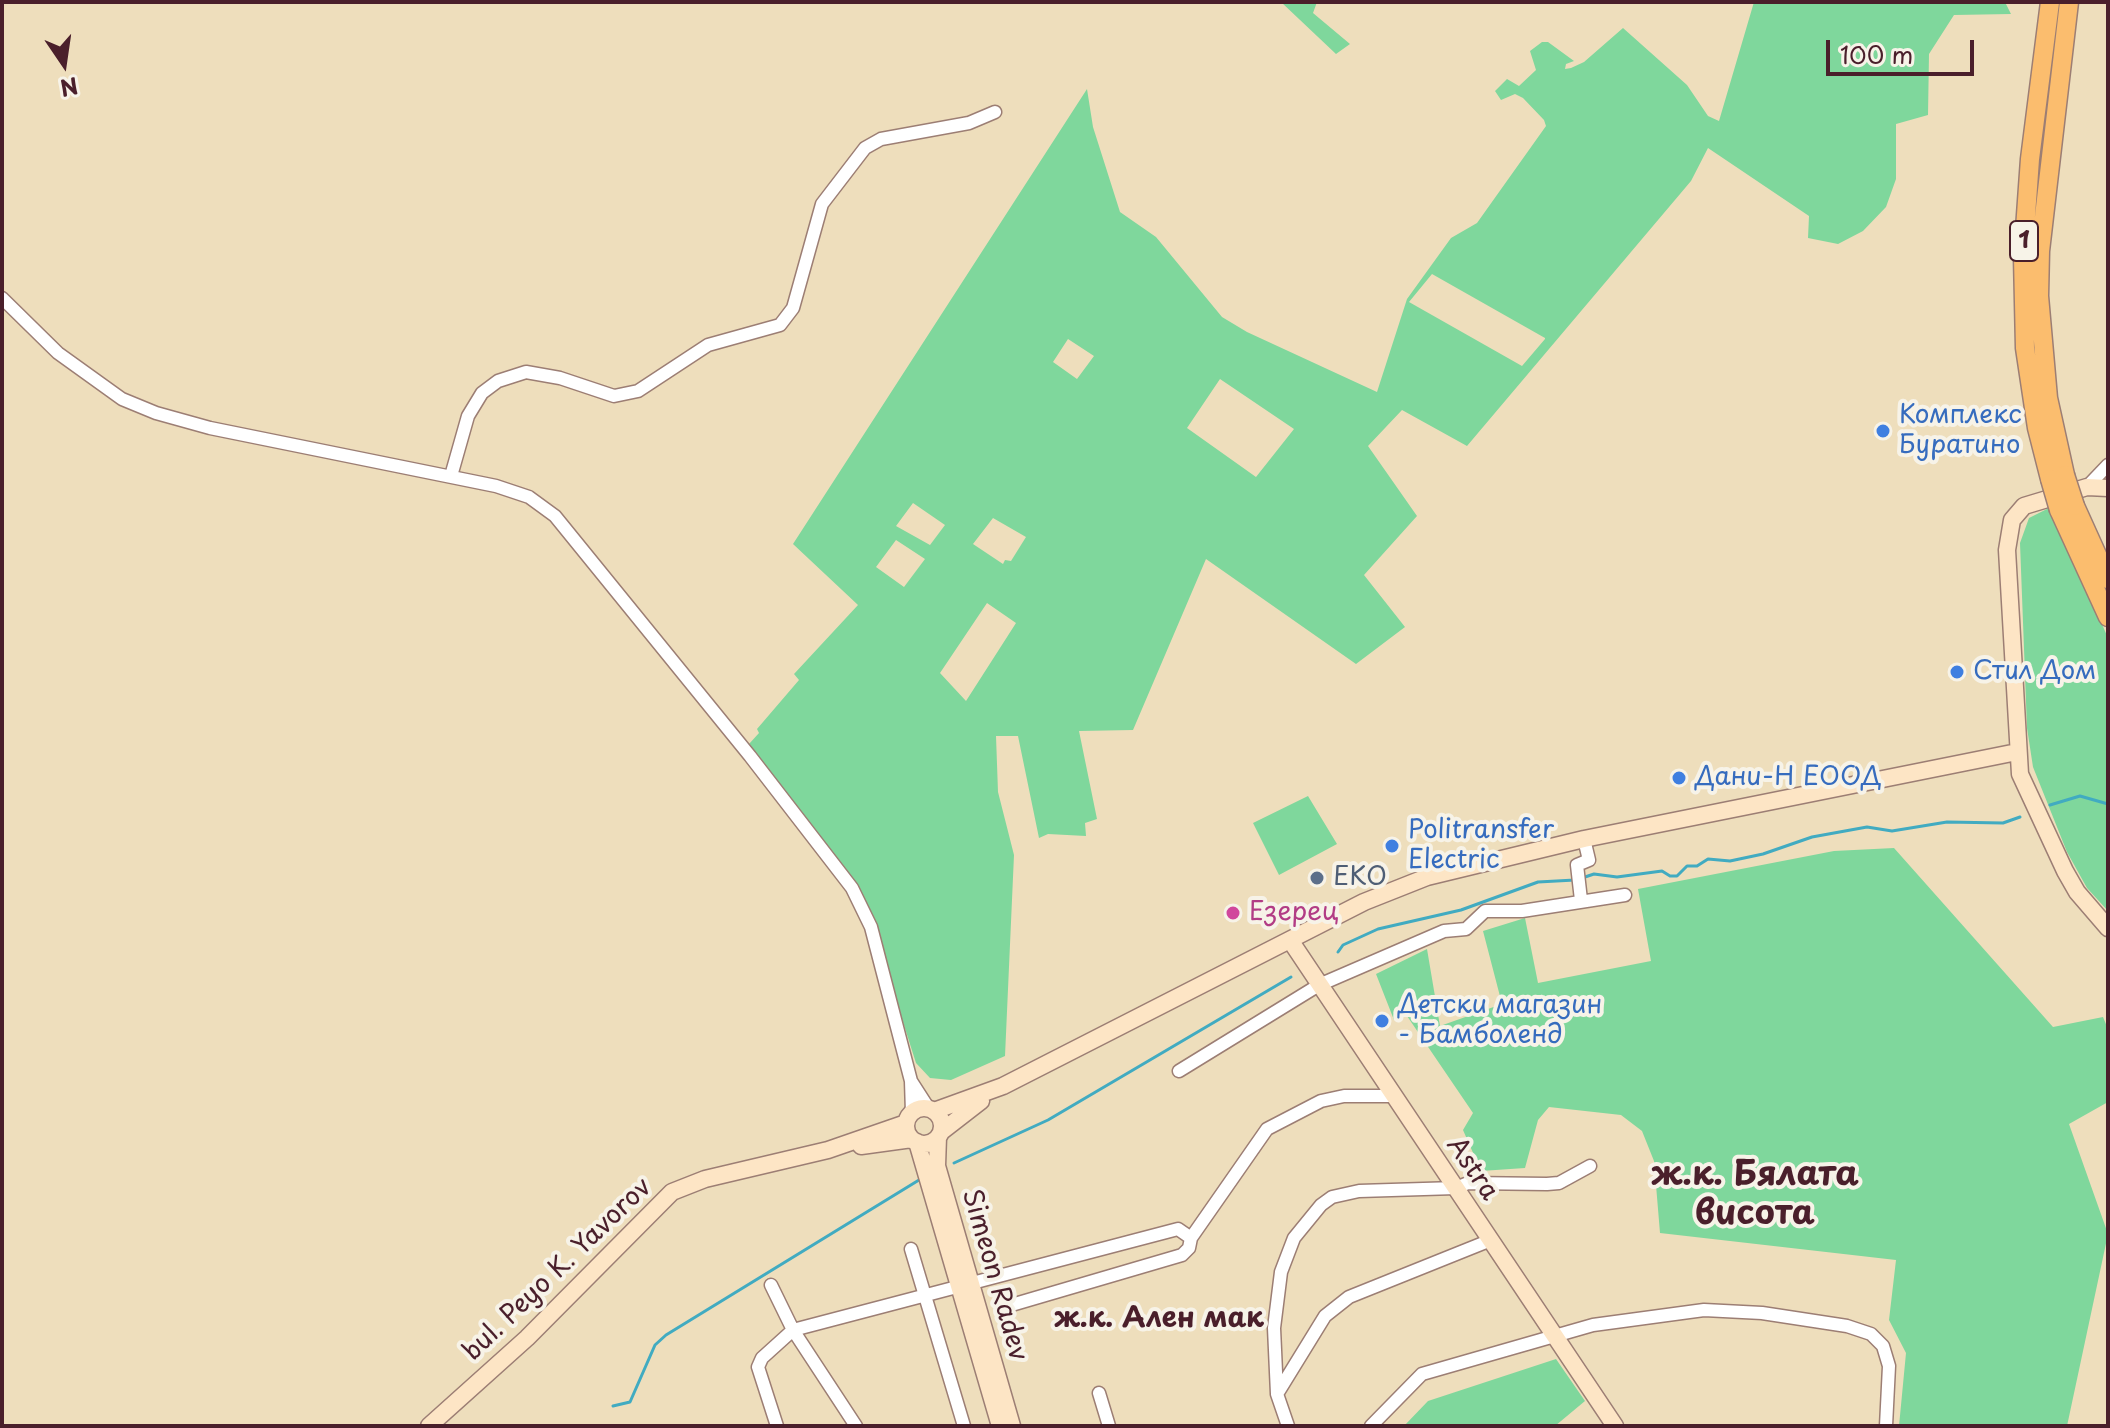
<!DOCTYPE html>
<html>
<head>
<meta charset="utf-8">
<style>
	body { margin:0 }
	#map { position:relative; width:2110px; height:1428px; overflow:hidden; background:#eedebc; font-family:"Playpen Sans",sans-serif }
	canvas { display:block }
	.frame { position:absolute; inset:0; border:4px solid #4a1f2b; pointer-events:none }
	.north { position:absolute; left:24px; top:24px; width:80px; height:80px; -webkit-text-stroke:6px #f7f3e8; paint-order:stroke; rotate:167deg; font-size:22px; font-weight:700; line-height:32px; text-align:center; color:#4a1f2b }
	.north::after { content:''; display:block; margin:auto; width:28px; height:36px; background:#4a1f2b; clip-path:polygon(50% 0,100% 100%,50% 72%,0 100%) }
	.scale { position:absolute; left:1826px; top:40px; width:148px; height:36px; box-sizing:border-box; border:4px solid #4a1f2b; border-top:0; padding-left:10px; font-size:24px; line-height:28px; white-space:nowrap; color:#4a1f2b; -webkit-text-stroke:6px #f7f3e8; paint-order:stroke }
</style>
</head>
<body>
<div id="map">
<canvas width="2110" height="1428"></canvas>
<div class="frame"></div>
<div class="north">N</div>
<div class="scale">100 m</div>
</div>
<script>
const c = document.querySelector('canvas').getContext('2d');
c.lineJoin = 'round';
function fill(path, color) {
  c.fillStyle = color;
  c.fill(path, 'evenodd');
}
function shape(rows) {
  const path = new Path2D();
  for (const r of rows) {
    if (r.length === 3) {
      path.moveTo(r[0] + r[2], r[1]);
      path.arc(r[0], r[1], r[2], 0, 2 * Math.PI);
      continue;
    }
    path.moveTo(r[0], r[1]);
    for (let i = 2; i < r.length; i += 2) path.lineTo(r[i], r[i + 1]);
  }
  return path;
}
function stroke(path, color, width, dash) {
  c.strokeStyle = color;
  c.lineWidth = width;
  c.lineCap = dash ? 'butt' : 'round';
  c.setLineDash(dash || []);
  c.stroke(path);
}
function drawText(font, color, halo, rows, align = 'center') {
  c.font = font + ' "Playpen Sans",sans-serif';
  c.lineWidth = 8;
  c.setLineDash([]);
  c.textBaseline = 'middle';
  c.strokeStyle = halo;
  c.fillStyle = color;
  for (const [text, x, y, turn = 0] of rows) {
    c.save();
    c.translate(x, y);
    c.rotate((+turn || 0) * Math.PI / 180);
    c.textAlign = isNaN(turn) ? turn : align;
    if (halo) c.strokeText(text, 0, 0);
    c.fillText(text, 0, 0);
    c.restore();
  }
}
fill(shape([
	[1281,2,1317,2,1313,13,1350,44,1336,54],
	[1754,2,2005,2,2011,14,1954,15,1929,54,1928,115,1896,124,1896,179,1886,207,1863,231,1838,244,1808,238,1809,216,1708,148,1691,181,1467,446,1402,410,1368,446,1417,516,1364,575,1405,627,1356,664,1206,559,1133,730,1079,731,1097,819,1085,823,1086,836,1048,834,1039,838,1018,736,996,736,998,792,1014,855,1005,1056,951,1080,930,1078,916,1063,863,896,749,744,759,733,757,729,799,680,794,674,858,605,793,544,1087,89,1093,127,1120,212,1156,237,1222,317,1247,332,1377,392,1407,299,1451,238,1477,223,1546,126,1544,120,1523,98,1515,94,1501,100,1495,91,1507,79,1519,86,1536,70,1530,51,1542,42,1548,42,1574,61,1566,64,1565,69,1571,68,1584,62,1623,28,1687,85,1708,116,1719,121],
	[1432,274,1545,338,1545,339,1522,366,1409,302],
	[1068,339,1094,356,1077,379,1053,362],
	[1220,379,1294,429,1256,477,1187,428],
	[913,503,945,525,930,545,896,526],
	[993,518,1026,537,1011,561,1005,560,1003,564,973,544],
	[896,540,925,559,904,587,876,567],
	[987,603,1016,623,966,701,940,673],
	[2051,507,2108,638,2108,911,2087,888,2067,852,2033,767,2027,728,2020,543,2029,518],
	[1308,796,1337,844,1279,875,1253,823],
	[1894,848,2053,1027,2103,1017,2108,1029,2108,1102,2069,1124,2108,1234,2067,1426,1899,1426,1906,1353,1889,1320,1896,1260,1660,1233,1654,1161,1642,1131,1621,1115,1549,1107,1538,1120,1525,1168,1481,1171,1463,1130,1473,1113,1405,1013,1394,1020,1376,974,1427,949,1440,1026,1502,1004,1483,931,1525,918,1538,983,1651,961,1638,889,1834,851],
	[1556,1359,1585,1401,1555,1426,1404,1426,1428,1401]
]), '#7fd79c');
stroke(shape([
	[2050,805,2080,796,2108,804],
	[1582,878,1594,874,1617,877,1662,871,1670,876,1677,876,1687,866,1697,866,1708,859,1730,861,1763,854,1812,837,1867,827,1892,831,1947,822,2003,823,2020,817],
	[1338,952,1343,945,1378,929,1461,910,1538,882,1575,880],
	[954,1163,1048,1120,1291,977],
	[613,1406,630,1402,655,1345,666,1335,919,1180]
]), '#41abc1', 3);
const street = shape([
	[2,298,58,353,122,399,156,413,210,428,496,486,529,497,555,516,750,756,852,888,871,927,911,1081,912,1113],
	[451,476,468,416,482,393,498,381,526,372,560,378,614,396,638,391,708,345,780,325,793,308,822,204,865,148,881,139,969,123,995,112],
	[2087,487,2108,465],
	[1581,900,1577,865,1589,860,1584,839],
	[1179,1071,1319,985,1444,931,1466,929,1485,911,1522,911,1625,895],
	[911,1081,929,1109],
	[1191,1238,1267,1129,1321,1101,1344,1096,1394,1096],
	[911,1249,964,1426],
	[771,1285,793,1330,856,1426],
	[1099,1393,1109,1426],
	[1277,1394,1325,1316,1349,1297,1491,1240],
	[777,1426,758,1367,762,1358,793,1330,1178,1229,1191,1238,1189,1248,1182,1255,1008,1306],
	[1288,1426,1277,1394,1274,1328,1281,1272,1294,1238,1321,1205,1332,1197,1359,1191,1456,1188,1468,1183,1547,1184,1559,1183,1590,1166],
	[1371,1426,1422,1374,1593,1325,1704,1310,1762,1313,1847,1326,1871,1334,1883,1346,1889,1366,1886,1426]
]);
const secondary = shape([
	[2108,488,2087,487,2024,506,2012,520,2007,550,2020,774,2065,871,2077,892,2108,928],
	[1290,940,1615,1426],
	[924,1126,18],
	[934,1111,1003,1086,1364,902,1427,877,1584,839,2017,752],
	[941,1132,981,1101],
	[938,1137,937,1166,1012,1426],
	[917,1142,1000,1426],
	[861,1146,912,1139],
	[429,1426,527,1338,672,1192,705,1179,828,1150,906,1123]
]);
const primary = shape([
	[2065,475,2048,398,2039,296,2040,251,2069,2],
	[2050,479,2037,428,2025,348,2023,257,2030,159,2050,2],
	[2075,506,2108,579],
	[2059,510,2108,617]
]);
stroke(street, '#9c7e74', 15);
stroke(secondary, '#9c7e74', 19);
stroke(primary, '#9c7e74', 21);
stroke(street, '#fff', 12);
stroke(secondary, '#fde5c5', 16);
stroke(primary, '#fbbd6e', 18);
const primaryBridge = shape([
	[2065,475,2075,506],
	[2050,479,2059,510]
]);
stroke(primaryBridge, '#9c7e74', 21, []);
stroke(primaryBridge, '#fbbd6e', 18);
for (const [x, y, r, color] of [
	[1883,431,8,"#3f7fe0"],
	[1957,672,8,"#3f7fe0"],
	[1679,778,8,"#3f7fe0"],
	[1392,846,8,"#3f7fe0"],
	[1317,878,8,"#5c6f8a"],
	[1233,913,8,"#d1479c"],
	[1382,1021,8,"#3f7fe0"]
]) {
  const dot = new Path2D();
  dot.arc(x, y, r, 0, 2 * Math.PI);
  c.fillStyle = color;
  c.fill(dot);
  stroke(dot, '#f7f3e8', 3);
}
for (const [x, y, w] of [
	[2024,241,28]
]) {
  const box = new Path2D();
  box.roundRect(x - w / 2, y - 20, w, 40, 6);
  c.fillStyle = '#f7f3e8';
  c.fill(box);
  stroke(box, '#4a1f2b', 2);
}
drawText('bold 24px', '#4a1f2b', null, [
	["1",2024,241]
]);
drawText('26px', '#366cbe', '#f7f3e8', [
	["Комплекс",1899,416],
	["Буратино",1899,446],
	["Стил Дом",1973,672],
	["Дани-Н ЕООД",1695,778],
	["Politransfer",1408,831],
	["Electric",1408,861],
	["Детски магазин",1398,1006],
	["- Бамболенд",1398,1036]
], 'left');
drawText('26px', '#4e5e75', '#f7f3e8', [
	["EKO",1333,878]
], 'left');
drawText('26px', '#b23c85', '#f7f3e8', [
	["Езерец",1249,913]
], 'left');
drawText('26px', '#4a1f2b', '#f7f3e8', [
	["Astra",1472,1169,56],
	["bul. Peyo K. Yavorov",558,1270,-44],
	["Simeon Radev",994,1275,74]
]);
drawText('bold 28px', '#4a1f2b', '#f7f3e8', [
	["ж.к. Ален мак",1159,1319]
]);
drawText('bold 34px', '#4a1f2b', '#f7f3e8', [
	["ж.к. Бялата",1755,1176],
	["висота",1755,1215]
]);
</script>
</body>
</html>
